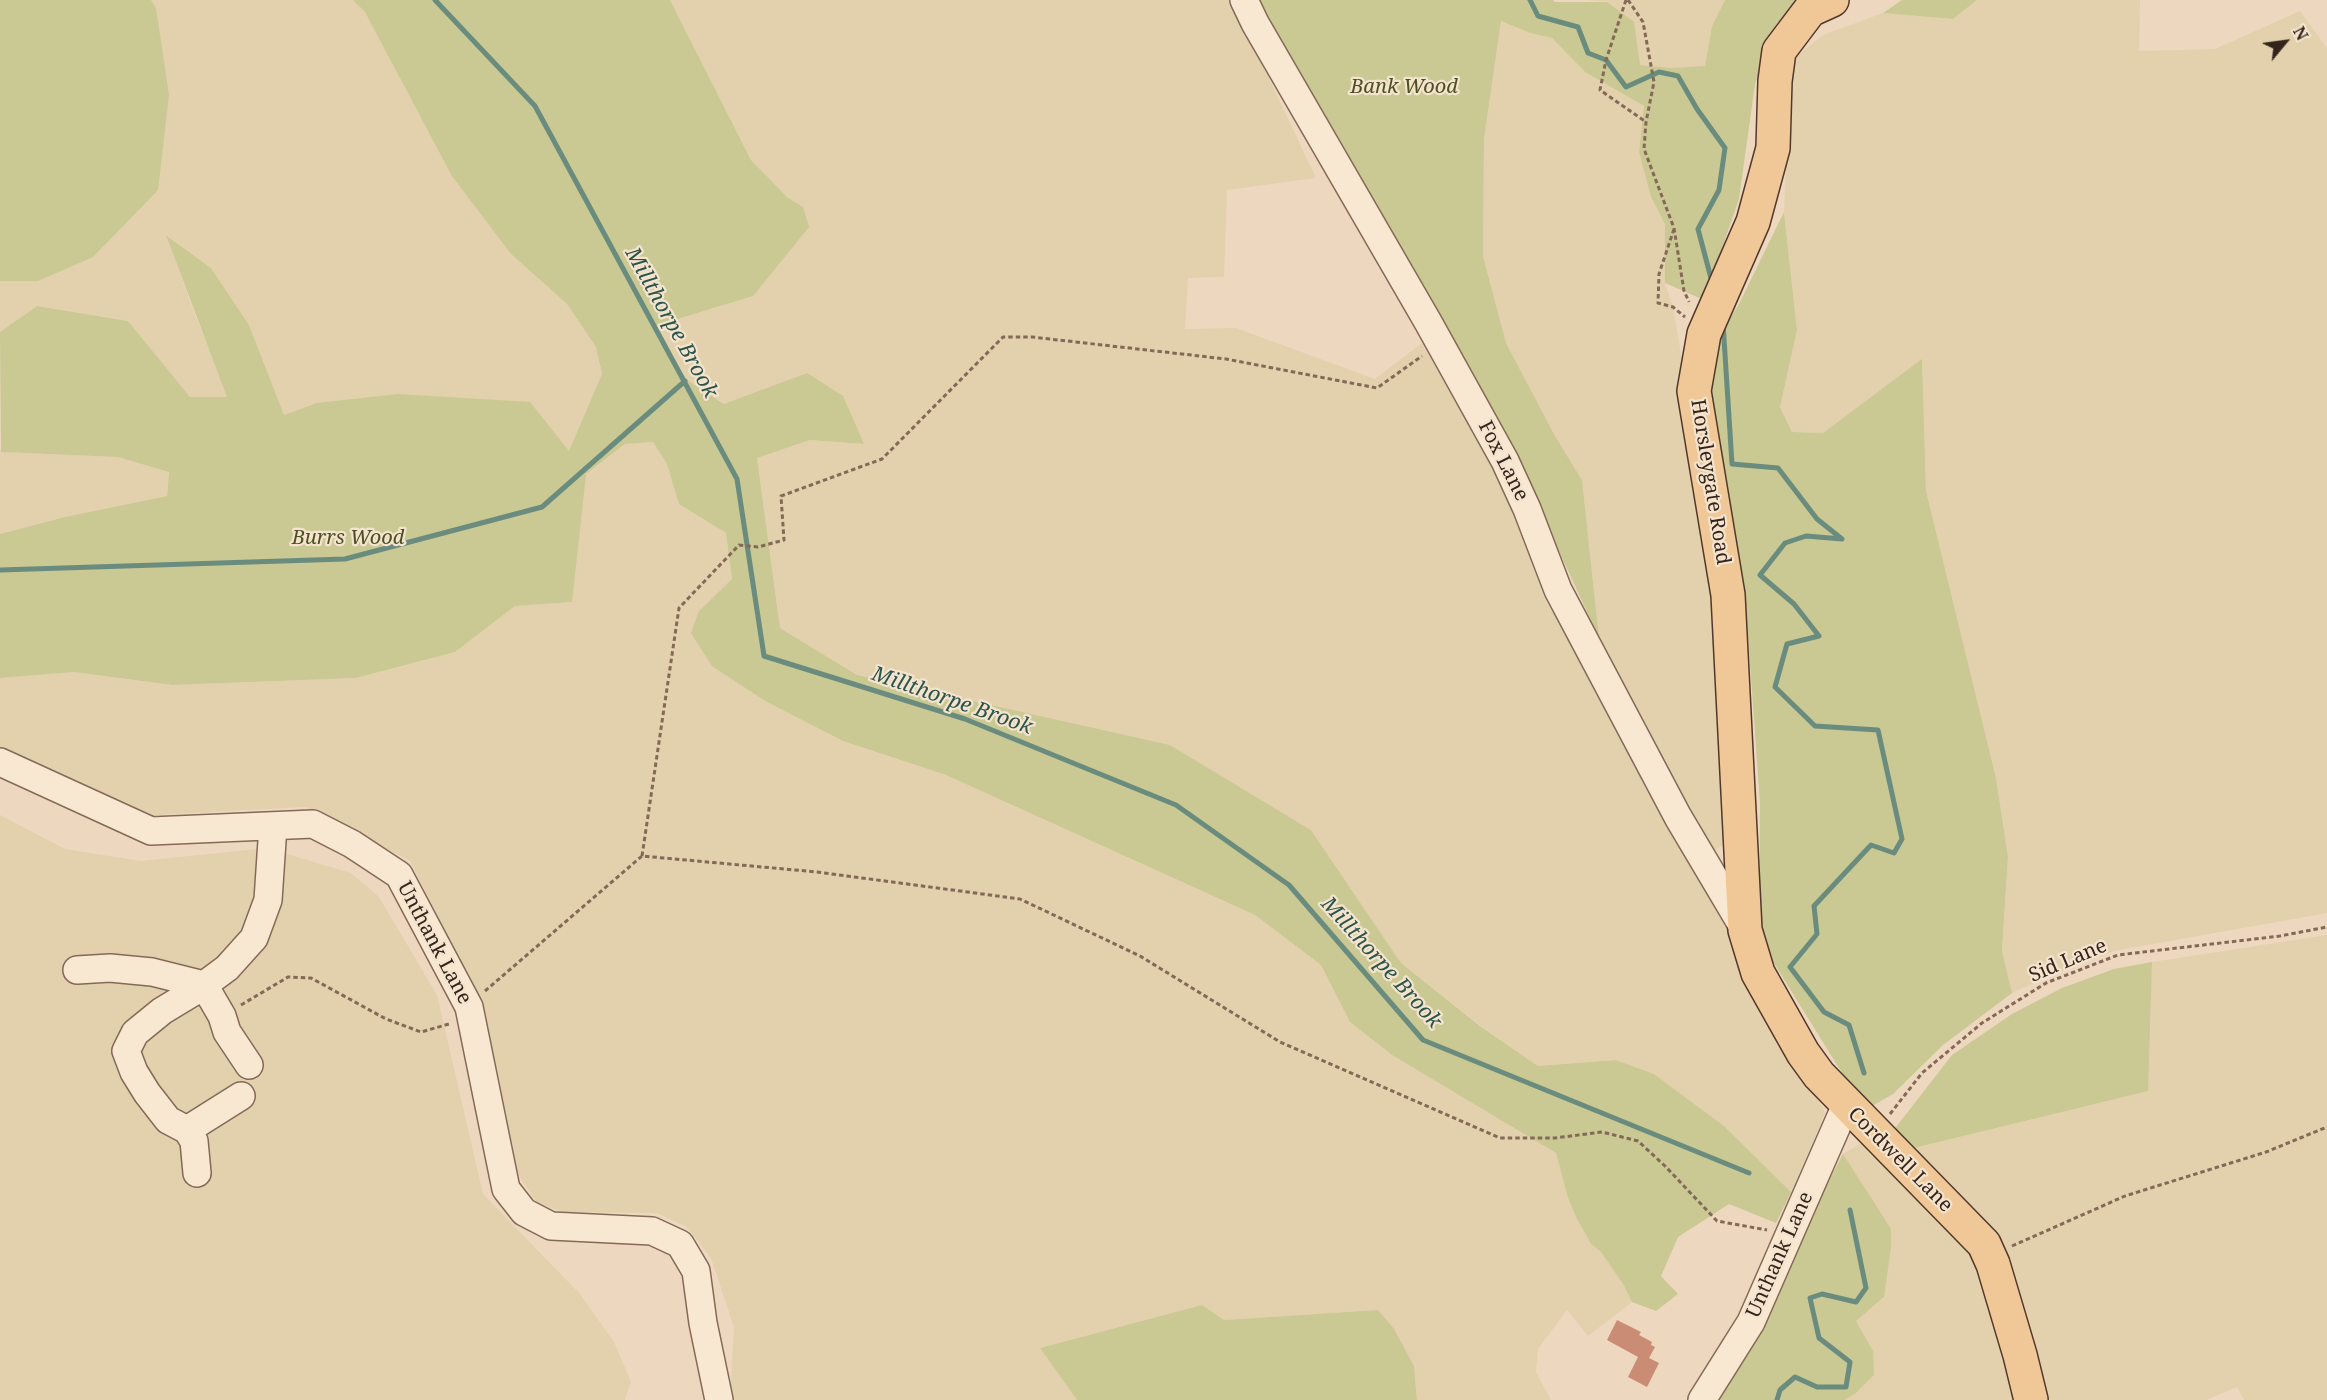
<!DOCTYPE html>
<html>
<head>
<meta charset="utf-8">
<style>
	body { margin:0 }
	#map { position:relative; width:2327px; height:1400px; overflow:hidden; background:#edd8bf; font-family:"Noto Serif",serif }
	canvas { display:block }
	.north { position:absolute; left:2255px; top:12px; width:60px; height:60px; -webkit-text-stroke:4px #f4e4ce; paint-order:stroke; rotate:61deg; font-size:16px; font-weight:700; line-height:24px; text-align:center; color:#34241c }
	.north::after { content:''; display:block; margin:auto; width:21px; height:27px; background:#34241c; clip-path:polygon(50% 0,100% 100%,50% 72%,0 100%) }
</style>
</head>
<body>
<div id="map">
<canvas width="2327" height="1400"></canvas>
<div class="north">N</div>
</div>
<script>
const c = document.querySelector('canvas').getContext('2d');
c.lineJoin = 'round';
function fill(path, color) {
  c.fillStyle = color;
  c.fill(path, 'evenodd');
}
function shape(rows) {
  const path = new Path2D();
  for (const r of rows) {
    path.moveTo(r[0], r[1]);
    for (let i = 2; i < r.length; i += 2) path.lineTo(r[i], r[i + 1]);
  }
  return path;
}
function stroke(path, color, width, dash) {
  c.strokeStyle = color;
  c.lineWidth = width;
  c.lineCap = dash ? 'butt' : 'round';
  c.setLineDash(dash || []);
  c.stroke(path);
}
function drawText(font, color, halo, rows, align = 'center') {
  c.font = font + ' "Noto Serif",serif';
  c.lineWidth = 4.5;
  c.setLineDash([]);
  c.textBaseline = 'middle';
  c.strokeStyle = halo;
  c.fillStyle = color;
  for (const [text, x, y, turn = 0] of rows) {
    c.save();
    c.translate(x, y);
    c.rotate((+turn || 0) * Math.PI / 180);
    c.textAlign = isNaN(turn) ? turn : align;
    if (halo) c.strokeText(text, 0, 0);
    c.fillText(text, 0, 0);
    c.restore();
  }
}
fill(shape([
	[151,0,353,0,365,12,511,254,567,304,596,347,602,374,569,451,317,403,284,415,249,325,211,268,167,235,189,299,228,397,190,397,128,321,37,306,0,332,0,281,38,281,168,95,156,8],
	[670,0,1232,0,1316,178,1227,190,1224,277,1188,278,1185,329,1236,328,1375,379,1422,343,1502,486,1546,602,1594,676,1825,1113,1791,1192,1724,1126,1654,1074,1616,1060,1538,1066,1481,1026,1401,963,1311,830,1170,745,857,675,780,628,757,458,810,440,864,444,807,373,725,404,687,380,655,326,753,296,803,207,787,197,751,160],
	[1585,0,1725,0,1712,26,1705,67,1672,68,1640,65,1607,2],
	[1977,0,2140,0,2139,51,2215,49,2300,11,2327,48,2327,913,2114,951,2046,977,2012,993,2002,951,2008,857,1996,778,1926,491,1922,360,1823,433,1792,432,1780,407,1797,330,1784,212,1790,61,1823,35,1883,13,1953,19],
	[1501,21,1530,33,1552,38,1585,72,1644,106,1639,152,1651,197,1665,224,1665,283,1673,307,1722,593,1725,844,1713,851,1681,806,1599,638,1582,480,1555,436,1506,343,1483,256,1484,139],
	[653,442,667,464,679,504,726,533,732,579,699,611,713,666,765,701,843,741,946,775,1255,915,1321,965,1350,1022,1392,1055,1556,1153,1568,1198,1577,1219,1591,1244,1601,1252,1623,1284,1632,1302,1588,1336,1567,1310,1538,1349,1536,1372,1551,1400,1417,1400,1414,1366,1378,1310,1224,1320,1202,1305,1040,1348,1077,1400,730,1400,734,1327,711,1258,687,1227,657,1213,564,1212,537,1203,519,1176,485,1010,410,861,306,807,151,815,0,750,0,678,74,672,172,685,356,678,455,652,515,606,572,602,584,476,625,444],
	[0,450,2,452,118,457,169,471,167,496,65,517,0,534],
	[0,815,65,849,141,861,267,848,351,873,379,897,437,995,483,1194,580,1294,614,1342,631,1382,625,1400,0,1400],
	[2327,935,2327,1400,2244,1400,2237,1387,2206,1400,2049,1400,2011,1273,1910,1149,2147,1091,2152,962],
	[1861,1143,1983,1264,2018,1400,1845,1400,1856,1393,1873,1351,1856,1321,1884,1297,1843,1154]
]), '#e2d1ac');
fill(shape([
	[0,0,151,0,156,8,169,95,158,190,93,257,38,281,0,281],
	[353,0,670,0,751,160,787,197,803,207,809,227,753,296,655,326,687,380,724,404,807,373,843,396,864,444,810,440,757,458,780,628,857,675,1170,745,1311,830,1401,963,1480,1026,1538,1066,1616,1060,1654,1074,1724,1126,1791,1192,1776,1223,1729,1204,1678,1237,1661,1276,1678,1294,1656,1311,1632,1302,1623,1284,1601,1252,1591,1244,1577,1219,1568,1198,1556,1153,1392,1055,1350,1022,1321,965,1255,915,946,775,843,741,765,701,712,666,691,633,699,611,732,579,726,533,679,504,667,464,653,442,625,444,586,474,572,602,515,606,455,652,356,678,172,685,74,672,0,678,0,534,65,517,167,496,169,472,118,457,1,452,0,332,37,306,128,321,190,397,227,397,166,235,211,268,249,325,284,415,317,403,398,394,530,402,569,451,602,374,596,347,567,304,511,254,452,176,365,12],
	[1258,0,1553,0,1555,2,1607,2,1634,22,1640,65,1672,68,1705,66,1712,26,1725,0,1807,0,1777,23,1755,84,1739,199,1704,300,1665,283,1665,224,1651,197,1639,152,1644,106,1585,72,1552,38,1530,33,1501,21,1484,139,1483,256,1506,343,1555,436,1582,480,1599,638,1531,490],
	[1902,0,1977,0,1953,19,1883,13],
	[1784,212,1797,330,1780,407,1792,432,1823,433,1922,359,1926,491,1996,778,2008,857,2002,951,2012,993,1943,1045,1893,1094,1865,1110,1759,939,1760,803,1745,594,1706,358,1739,304],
	[2152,962,2148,1091,1910,1149,1893,1131,1952,1055,2012,1014,2062,988,2114,969],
	[1843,1154,1891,1229,1891,1247,1884,1297,1856,1321,1873,1351,1874,1375,1856,1393,1845,1400,1713,1400],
	[1202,1305,1224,1320,1378,1310,1394,1329,1414,1366,1417,1400,1077,1400,1040,1348]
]), '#cac893');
stroke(shape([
	[435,0,535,106,737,479,764,656,965,719,1176,805,1289,885,1423,1040,1749,1173],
	[1530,0,1538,16,1578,27,1588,53,1606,60,1626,87,1659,72,1678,76,1697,109,1725,148,1719,190,1698,229,1712,282],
	[1723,323,1732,464,1778,468,1817,519,1842,539,1806,536,1785,543,1760,575,1794,604,1819,636,1787,644,1775,687,1815,726,1878,730,1902,839,1894,853,1871,845,1814,906,1817,934,1790,967,1824,1012,1849,1025,1864,1073],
	[0,570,345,559,542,507,685,381],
	[1777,1400,1780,1390,1795,1377,1817,1387,1846,1387,1850,1362,1819,1338,1810,1298,1822,1294,1856,1302,1866,1288,1850,1210]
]), '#6a8c7e', 5);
fill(shape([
	[1617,1320,1641,1332,1639,1335,1652,1342,1651,1345,1655,1347,1649,1358,1659,1363,1647,1387,1628,1377,1638,1357,1607,1340]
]), '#ca8c75');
const minor = shape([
	[1244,0,1255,23,1428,322,1505,461,1527,509,1558,590,1678,817,1745,930],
	[0,762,151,831,313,824,352,844,399,875,469,1007,506,1189,524,1212,551,1226,652,1231,680,1244,696,1271,703,1323,719,1400],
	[77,970,110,968,152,972,204,985,222,1016,227,1032,249,1065],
	[187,1130,241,1096],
	[197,1173,194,1141,187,1130,168,1120,147,1093,134,1072,126,1051,135,1033,162,1011,200,988,227,968,254,938,268,900,273,826],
	[1702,1400,1751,1322,1846,1105]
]);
const major = shape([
	[1832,0,1810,10,1779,51,1775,81,1773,148,1753,222,1704,334,1694,391,1728,595,1745,930,1758,973,1803,1053,1819,1075,1984,1244,1993,1264,2020,1355,2031,1400]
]);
stroke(minor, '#856958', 30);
stroke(major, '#52382c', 36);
stroke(shape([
	[1626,0,1606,60,1600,90,1646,122],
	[1628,0,1643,22,1654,82,1646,122,1644,149,1674,228,1684,291,1689,302],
	[1674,229,1659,274,1658,303,1673,307,1685,317],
	[642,856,679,608,739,545,758,547,784,540,781,496,882,459,1003,337,1032,337,1226,359,1377,388,1422,356],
	[485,991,642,856,817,872,1020,899,1140,956,1280,1042,1500,1138,1555,1138,1602,1132,1638,1141,1665,1166,1717,1221,1767,1230],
	[241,1005,288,977,311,978,386,1019,421,1032,449,1024],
	[1890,1114,1922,1073,1982,1023,2046,983,2118,955,2280,936,2327,927],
	[2012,1246,2125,1196,2266,1152,2327,1127]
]), '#856958', 3, [4.5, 3]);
stroke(minor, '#f8e7d1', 27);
stroke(major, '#f0c796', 33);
drawText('italic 20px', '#4c5023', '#f4e4ce', [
	["Bank Wood",1404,87],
	["Burrs Wood",348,538]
]);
drawText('20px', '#34241c', '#f4e4ce', [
	["Fox Lane",1503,461,63],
	["Horsleygate Road",1710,482,81],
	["Unthank Lane",434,943,62],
	["Sid Lane",2068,961,-23],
	["Cordwell Lane",1900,1160,45],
	["Unthank Lane",1780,1255,-66]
]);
drawText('italic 21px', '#2b544b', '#f4e4ce', [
	["Millthorpe Brook",671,323,61],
	["Millthorpe Brook",952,701,19],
	["Millthorpe Brook",1381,963,48]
]);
</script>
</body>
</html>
